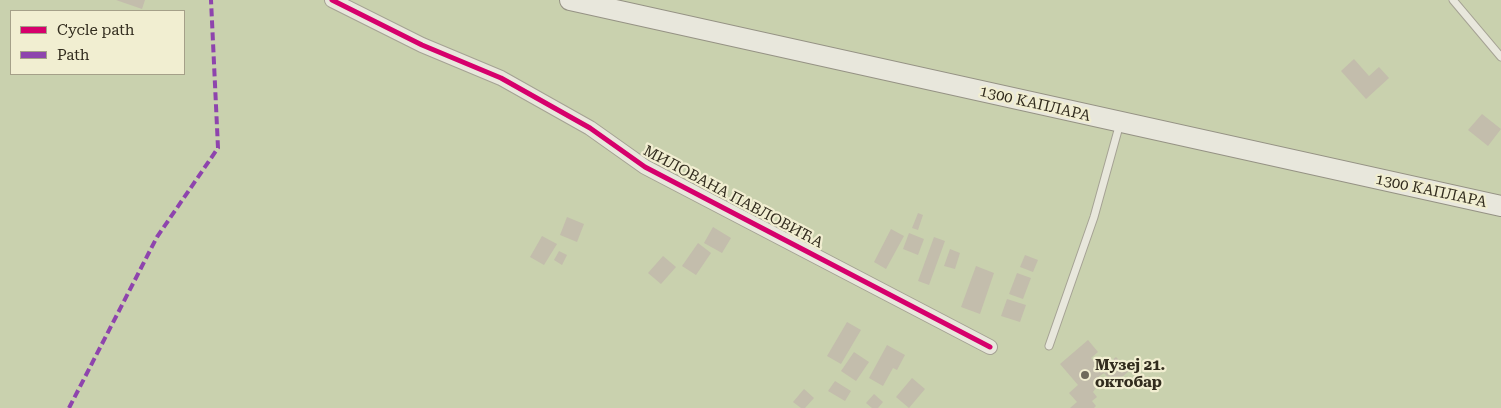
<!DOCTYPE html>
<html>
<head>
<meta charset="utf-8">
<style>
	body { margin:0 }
	#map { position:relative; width:1501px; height:408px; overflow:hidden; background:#e0decb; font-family:"Roboto Serif",serif }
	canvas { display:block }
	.legend { position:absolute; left:10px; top:10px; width:175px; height:65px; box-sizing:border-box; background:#f1eed1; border:1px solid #a5a089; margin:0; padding:6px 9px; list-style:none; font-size:15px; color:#322c1e }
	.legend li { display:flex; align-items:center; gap:10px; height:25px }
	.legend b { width:25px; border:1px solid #a5a089 }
</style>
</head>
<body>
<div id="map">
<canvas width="1501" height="408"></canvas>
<ul class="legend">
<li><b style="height:6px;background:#d6006c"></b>Cycle path</li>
<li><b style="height:6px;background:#8e44ad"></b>Path</li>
</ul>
</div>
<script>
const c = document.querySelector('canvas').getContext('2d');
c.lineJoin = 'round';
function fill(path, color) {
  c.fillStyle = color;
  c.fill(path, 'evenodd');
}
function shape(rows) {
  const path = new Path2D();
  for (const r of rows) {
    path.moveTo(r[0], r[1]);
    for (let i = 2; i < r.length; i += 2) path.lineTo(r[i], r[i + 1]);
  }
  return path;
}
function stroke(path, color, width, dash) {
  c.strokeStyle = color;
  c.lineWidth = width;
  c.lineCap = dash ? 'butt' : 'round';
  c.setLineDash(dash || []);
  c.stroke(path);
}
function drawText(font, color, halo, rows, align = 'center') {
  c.font = font + ' "Roboto Serif",serif';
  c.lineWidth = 4.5;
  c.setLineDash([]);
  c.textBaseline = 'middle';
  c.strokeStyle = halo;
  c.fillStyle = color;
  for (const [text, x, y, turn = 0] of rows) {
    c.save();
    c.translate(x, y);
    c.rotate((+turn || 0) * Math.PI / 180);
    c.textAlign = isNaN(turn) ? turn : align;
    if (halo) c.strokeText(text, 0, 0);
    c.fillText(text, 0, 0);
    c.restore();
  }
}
fill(shape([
	[0,0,1501,0,1501,408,0,408],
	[11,11,184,11,184,74,11,74]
]), '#c9d1ae');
fill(shape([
	[116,0,145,0,142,9],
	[1354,59,1369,76,1379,67,1389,78,1366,99,1341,71],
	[1482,114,1501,129,1488,146,1468,130],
	[918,213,923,215,918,230,912,228],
	[567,217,584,224,577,242,560,235],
	[713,227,731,238,722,253,704,243],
	[891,229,904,236,886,269,874,262],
	[909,233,924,239,918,255,903,249],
	[542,236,557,244,544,265,530,257],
	[934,237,945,241,929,285,918,281],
	[698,243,711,253,696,275,682,266],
	[950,249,960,253,955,269,944,266],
	[559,251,567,255,562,265,554,260],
	[1025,255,1038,260,1033,272,1020,267],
	[663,256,676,267,661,284,648,273],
	[976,266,994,273,980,314,961,307],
	[1017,273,1031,278,1023,299,1009,294],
	[1007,299,1026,305,1020,322,1001,316],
	[847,322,861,330,841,364,827,356],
	[1088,340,1098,352,1091,358,1097,364,1102,360,1106,365,1116,357,1129,371,1114,384,1104,373,1097,378,1100,382,1093,392,1097,397,1092,401,1096,406,1094,408,1070,408,1077,402,1069,393,1078,385,1060,364],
	[887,345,905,355,897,370,893,368,883,386,869,378],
	[854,352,869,362,856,381,841,371],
	[912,378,925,389,909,408,896,397],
	[835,381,851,391,845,401,828,391],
	[804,389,814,398,805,408,801,408,793,402],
	[874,394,883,402,878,408,872,408,866,403]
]), '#c3bdac');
const lane = shape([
	[1453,0,1501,57],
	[1049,346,1094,217,1120,123]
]);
const street = shape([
	[332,0,422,45,501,78,590,128,645,167,990,347]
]);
const secondary = shape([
	[570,0,1501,206]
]);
stroke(lane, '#a5a294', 9);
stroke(street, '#a5a294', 16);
stroke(secondary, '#959284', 22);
stroke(lane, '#e8e7dc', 7);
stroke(street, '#e8e7dc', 14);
stroke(secondary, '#e8e7dc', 20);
stroke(shape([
	[69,408,157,237,218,148,211,0]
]), '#8e44ad', 4, [8, 4]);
stroke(shape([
	[332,0,422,45,501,78,590,128,645,167,990,347]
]), '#d6006c', 5);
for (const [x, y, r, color] of [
	[1085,375,5,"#6f6a5b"]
]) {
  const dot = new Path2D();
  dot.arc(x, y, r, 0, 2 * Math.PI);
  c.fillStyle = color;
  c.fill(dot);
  stroke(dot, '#f1eed1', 2);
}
drawText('15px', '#322c1e', '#f1eed1', [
	["1300 КАПЛАРА",1035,104,13],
	["1300 КАПЛАРА",1431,191,12],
	["МИЛОВАНА ПАВЛОВИЋА",733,197,28]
]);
drawText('bold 15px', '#322c1e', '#f1eed1', [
	["Музеј 21.",1095,366],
	["октобар",1095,383]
], 'left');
</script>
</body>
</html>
